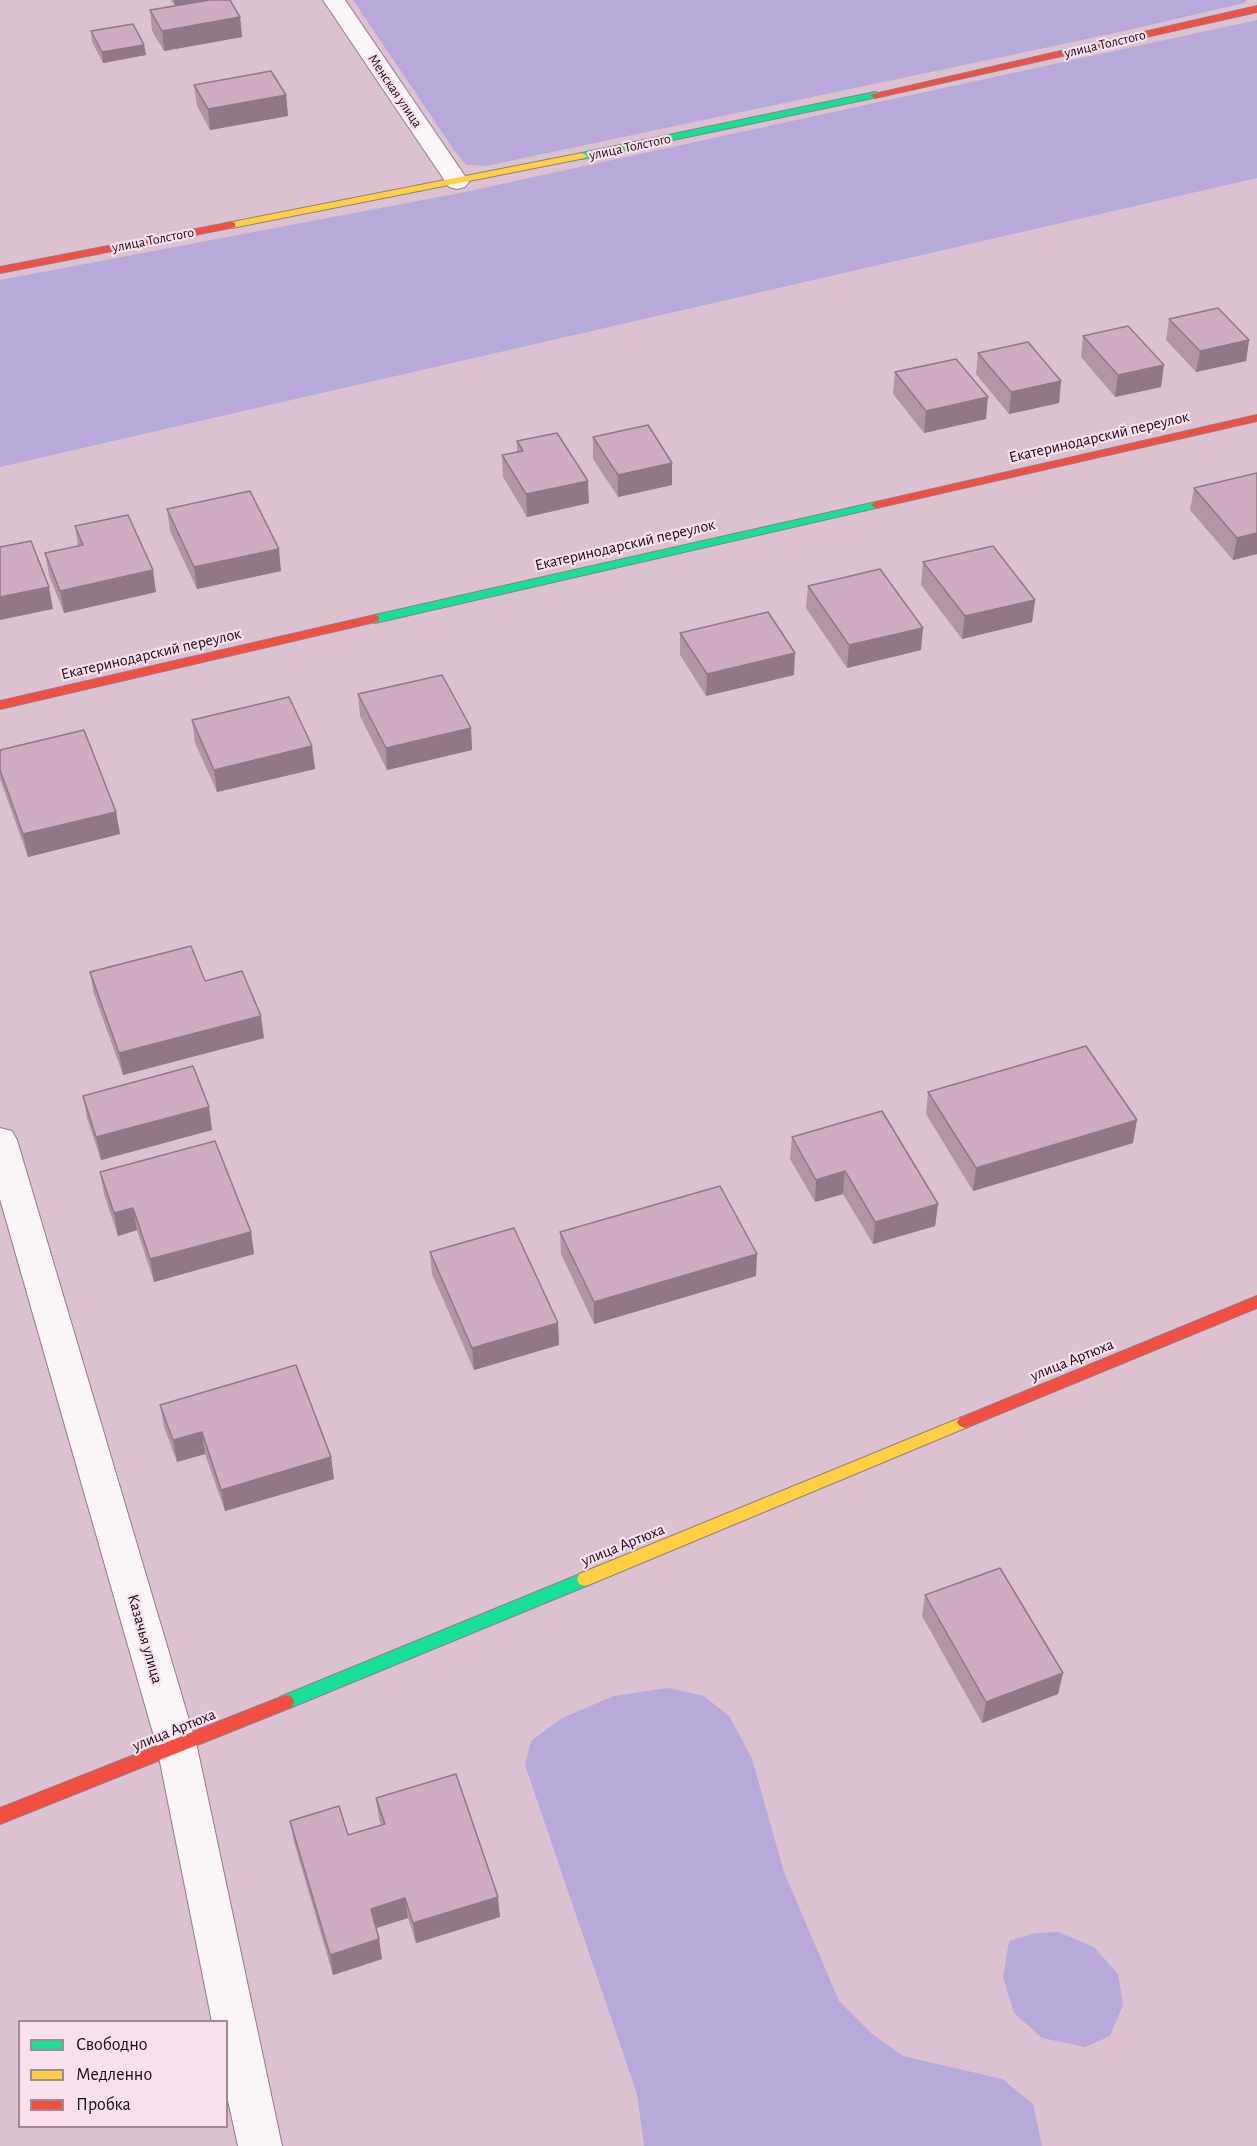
<!DOCTYPE html>
<html>
<head>
<meta charset="utf-8">
<style>
	body { margin:0 }
	#map { position:relative; width:1257px; height:2146px; overflow:hidden; background:#dcc2d0; font-family:"Alegreya Sans",sans-serif }
	canvas { display:block }
	.legend { position:absolute; left:18px; top:2020px; width:210px; height:108px; box-sizing:border-box; background:#f9e0ed; border:2px solid #9f8a95; margin:0; padding:8px 10px; list-style:none; font-size:18px; color:#190912 }
	.legend li { display:flex; align-items:center; gap:12px; height:30px }
	.legend b { width:30px; border:2px solid #9f8a95 }
</style>
</head>
<body>
<div id="map">
<canvas width="1257" height="2146"></canvas>
<ul class="legend">
<li><b style="height:8px;background:#16e098"></b>Свободно</li>
<li><b style="height:8px;background:#ffcf43"></b>Медленно</li>
<li><b style="height:8px;background:#f24e42"></b>Пробка</li>
</ul>
</div>
<script>
const c = document.querySelector('canvas').getContext('2d');
c.lineJoin = 'round';
function fill(path, color) {
  c.fillStyle = color;
  c.fill(path, 'evenodd');
}
function shape(rows) {
  const path = new Path2D();
  for (const r of rows) {
    path.moveTo(r[0], r[1]);
    for (let i = 2; i < r.length; i += 2) path.lineTo(r[i], r[i + 1]);
  }
  return path;
}
function stroke(path, color, width, dash) {
  c.strokeStyle = color;
  c.lineWidth = width;
  c.lineCap = dash ? 'butt' : 'round';
  c.setLineDash(dash || []);
  c.stroke(path);
}
function drawText(font, color, halo, rows, align = 'center') {
  c.font = font + ' "Alegreya Sans",sans-serif';
  c.lineWidth = 4.5;
  c.setLineDash([]);
  c.textBaseline = 'middle';
  c.strokeStyle = halo;
  c.fillStyle = color;
  for (const [text, x, y, turn = 0] of rows) {
    c.save();
    c.translate(x, y);
    c.rotate((+turn || 0) * Math.PI / 180);
    c.textAlign = isNaN(turn) ? turn : align;
    if (halo) c.strokeText(text, 0, 0);
    c.fillText(text, 0, 0);
    c.restore();
  }
}
fill(shape([
	[353,0,1247,0,1244,3,1120,32,486,166,466,165,456,153],
	[1257,20,1257,178,0,467,0,280,460,193],
	[668,1688,704,1696,730,1717,752,1759,784,1872,839,2001,871,2033,903,2056,1002,2079,1033,2104,1042,2146,644,2146,637,2094,525,1765,531,1741,562,1718,614,1696],
	[1058,1932,1094,1947,1118,1974,1123,2005,1110,2036,1085,2047,1042,2038,1014,2013,1003,1977,1009,1941,1035,1933]
]), '#b7aada');
const street = shape([
	[323,0,345,0,469,182,465,187,457,189,449,187,323,0],
	[0,1128,12,1131,17,1140,197,1747,282,2146,238,2146,226,2091,226,2022,212,2022,157,1747,0,1199,0,1128]
]);
const fast = shape([
	[875,92,878,93,878,97,582,159,577,156,582,153,875,92],
	[876,502,881,505,880,507,375,623,369,619,375,615,876,502],
	[585,1572,591,1574,593,1579,591,1584,292,1707,286,1709,280,1707,278,1702,280,1697,585,1572]
]);
const slow = shape([
	[582,153,587,156,585,158,232,228,227,225,232,222,582,153],
	[965,1416,970,1418,973,1422,970,1426,591,1584,585,1586,579,1584,577,1579,579,1574,965,1416]
]);
const jam = shape([
	[1257,6,1257,12,875,98,870,95,1257,6],
	[232,222,235,223,235,227,0,273,0,267,232,222],
	[1257,415,1257,421,876,508,871,505,876,502,1257,415],
	[375,615,379,617,379,621,0,709,0,701,375,615],
	[1257,1296,1257,1308,970,1426,965,1428,960,1426,957,1422,960,1418,1257,1296],
	[286,1695,292,1697,294,1702,292,1707,0,1824,0,1808,286,1695]
]);
stroke(street, '#907d87', 2);
stroke(fast, '#907d87', 2);
stroke(slow, '#907d87', 2);
stroke(jam, '#907d87', 2);
fill(street, '#faf6f8');
fill(fast, '#16e098');
fill(slow, '#ffcf43');
fill(jam, '#f24e42');
fill(shape([
	[171,0,230,0,240,17,242,37,164,51,152,31,150,10,175,6],
	[91,31,144,45,146,55,103,63,92,42],
	[194,85,286,95,288,116,210,130,197,106],
	[1169,319,1249,340,1246,361,1196,372,1166,340],
	[1083,336,1161,387,1115,397,1081,357],
	[978,353,1061,381,1059,403,1009,414,976,374],
	[895,372,986,419,924,433,893,394],
	[593,437,672,485,618,497,593,459],
	[517,441,589,503,527,517,503,477,502,455,517,452],
	[1257,473,1257,554,1233,560,1190,510,1194,488],
	[167,509,281,571,197,589,170,531],
	[75,526,156,592,64,613,49,575,45,553,78,546],
	[923,562,1035,600,1032,622,962,639,921,585],
	[808,586,921,650,847,668,806,608],
	[680,633,794,675,706,696,680,655],
	[358,694,471,728,472,750,387,770,360,716],
	[192,720,312,746,315,769,217,792,195,743],
	[0,750,116,812,120,834,28,857,0,779],
	[90,972,264,1038,123,1075,94,994],
	[928,1092,1133,1143,973,1191,926,1114],
	[83,1096,209,1107,212,1130,101,1160,87,1118],
	[792,1137,938,1204,935,1226,873,1244,843,1194,815,1202,790,1159],
	[100,1172,251,1232,254,1254,154,1282,137,1230,118,1236,104,1194],
	[560,1232,756,1276,594,1324,561,1254],
	[430,1252,558,1323,559,1345,474,1370,432,1274],
	[160,1405,331,1457,334,1479,225,1511,205,1454,177,1462,164,1427],
	[925,1595,1063,1673,1058,1694,982,1723,922,1616],
	[376,1798,500,1917,416,1943,408,1918,376,1928,379,1939,382,1959,333,1975,294,1842,290,1821,348,1835,381,1825,379,1819]
]), '#b294a5');
fill(shape([
	[174,0,210,0,175,6],
	[240,17,242,37,164,51,162,31],
	[144,45,146,55,103,63,102,52],
	[286,95,288,116,210,130,208,109],
	[1249,340,1246,361,1196,372,1200,351],
	[1164,365,1161,387,1115,397,1118,375],
	[1061,381,1059,403,1009,414,1011,392],
	[988,397,986,419,924,433,926,411],
	[672,463,672,485,618,497,618,475],
	[588,481,589,503,527,517,526,494],
	[1257,533,1257,554,1233,560,1237,538],
	[279,549,281,571,197,589,194,567],
	[153,570,156,592,64,613,60,591],
	[49,587,53,609,0,620,0,597],
	[1035,600,1032,622,962,639,965,616],
	[923,628,921,650,847,668,849,645],
	[795,653,794,675,706,696,707,674],
	[471,728,472,750,387,770,386,748],
	[312,746,315,769,217,792,214,770],
	[116,812,120,834,28,857,23,834],
	[261,1016,264,1038,123,1075,119,1053],
	[209,1107,212,1130,101,1160,96,1137],
	[1137,1120,1133,1143,973,1191,976,1168],
	[845,1171,843,1194,815,1202,816,1180],
	[938,1204,935,1226,873,1244,875,1222],
	[133,1208,137,1230,118,1236,114,1213],
	[251,1232,254,1254,154,1282,150,1259],
	[757,1254,756,1276,594,1324,594,1302],
	[558,1323,559,1345,474,1370,472,1348],
	[202,1432,205,1454,177,1462,173,1440],
	[331,1457,334,1479,225,1511,221,1490],
	[1063,1673,1058,1694,982,1723,986,1702],
	[498,1897,500,1917,416,1943,413,1923],
	[405,1898,408,1918,373,1929,371,1909],
	[379,1939,382,1959,333,1975,330,1955]
]), '#917886');
const building = shape([
	[210,0,230,0,240,17,162,31,150,10,210,0],
	[133,24,144,45,102,52,91,31,133,24],
	[271,71,286,95,208,109,194,85,271,71],
	[1218,308,1249,340,1200,351,1169,319,1218,308],
	[1128,326,1164,365,1118,375,1083,336,1128,326],
	[1028,342,1061,381,1011,392,978,353,1028,342],
	[956,359,988,397,926,411,895,372,956,359],
	[648,425,672,463,618,475,593,437,648,425],
	[557,433,588,481,526,494,502,455,523,451,517,441,557,433],
	[1257,473,1257,533,1237,538,1194,488,1257,473],
	[250,491,279,549,194,567,167,509,250,491],
	[128,515,153,570,60,591,45,553,83,545,75,526,128,515],
	[31,541,49,587,0,597,0,547,31,541],
	[993,546,1035,600,965,616,923,562,993,546],
	[880,569,923,628,849,645,808,586,880,569],
	[768,612,795,653,707,674,680,633,768,612],
	[442,675,471,728,386,748,358,694,442,675],
	[289,697,312,746,214,770,192,720,289,697],
	[84,730,116,812,23,834,0,770,0,750,84,730],
	[191,946,205,981,242,971,261,1016,119,1053,90,972,191,946],
	[1086,1046,1137,1120,976,1168,928,1092,1086,1046],
	[193,1066,209,1107,96,1137,83,1096,193,1066],
	[882,1111,938,1204,875,1222,845,1171,816,1180,792,1137,882,1111],
	[215,1141,251,1232,150,1259,133,1208,114,1213,100,1172,215,1141],
	[720,1186,757,1254,594,1302,560,1232,720,1186],
	[514,1228,558,1323,472,1348,430,1252,514,1228],
	[296,1365,331,1457,221,1490,202,1432,173,1440,160,1405,296,1365],
	[1000,1568,1063,1673,986,1702,925,1595,1000,1568],
	[456,1774,498,1897,413,1923,405,1898,371,1909,379,1939,330,1955,290,1821,339,1806,348,1835,385,1824,376,1798,456,1774]
]);
fill(building, '#cfacc0');
stroke(building, '#917886', 1.5);
drawText('14px', '#190912', '#f9e0ed', [
	["улица Толстого",1105,44,-13],
	["Менская улица",395,91,56],
	["улица Толстого",630,147,-12],
	["улица Толстого",153,240,-11]
]);
drawText('16px', '#190912', '#f9e0ed', [
	["Екатеринодарский переулок",1099,437,-13],
	["Екатеринодарский переулок",625,545,-13],
	["Екатеринодарский переулок",151,654,-13],
	["улица Артюха",1072,1360,-22],
	["улица Артюха",623,1545,-22],
	["Казачья улица",145,1639,74],
	["улица Артюха",174,1730,-22]
]);
</script>
</body>
</html>
